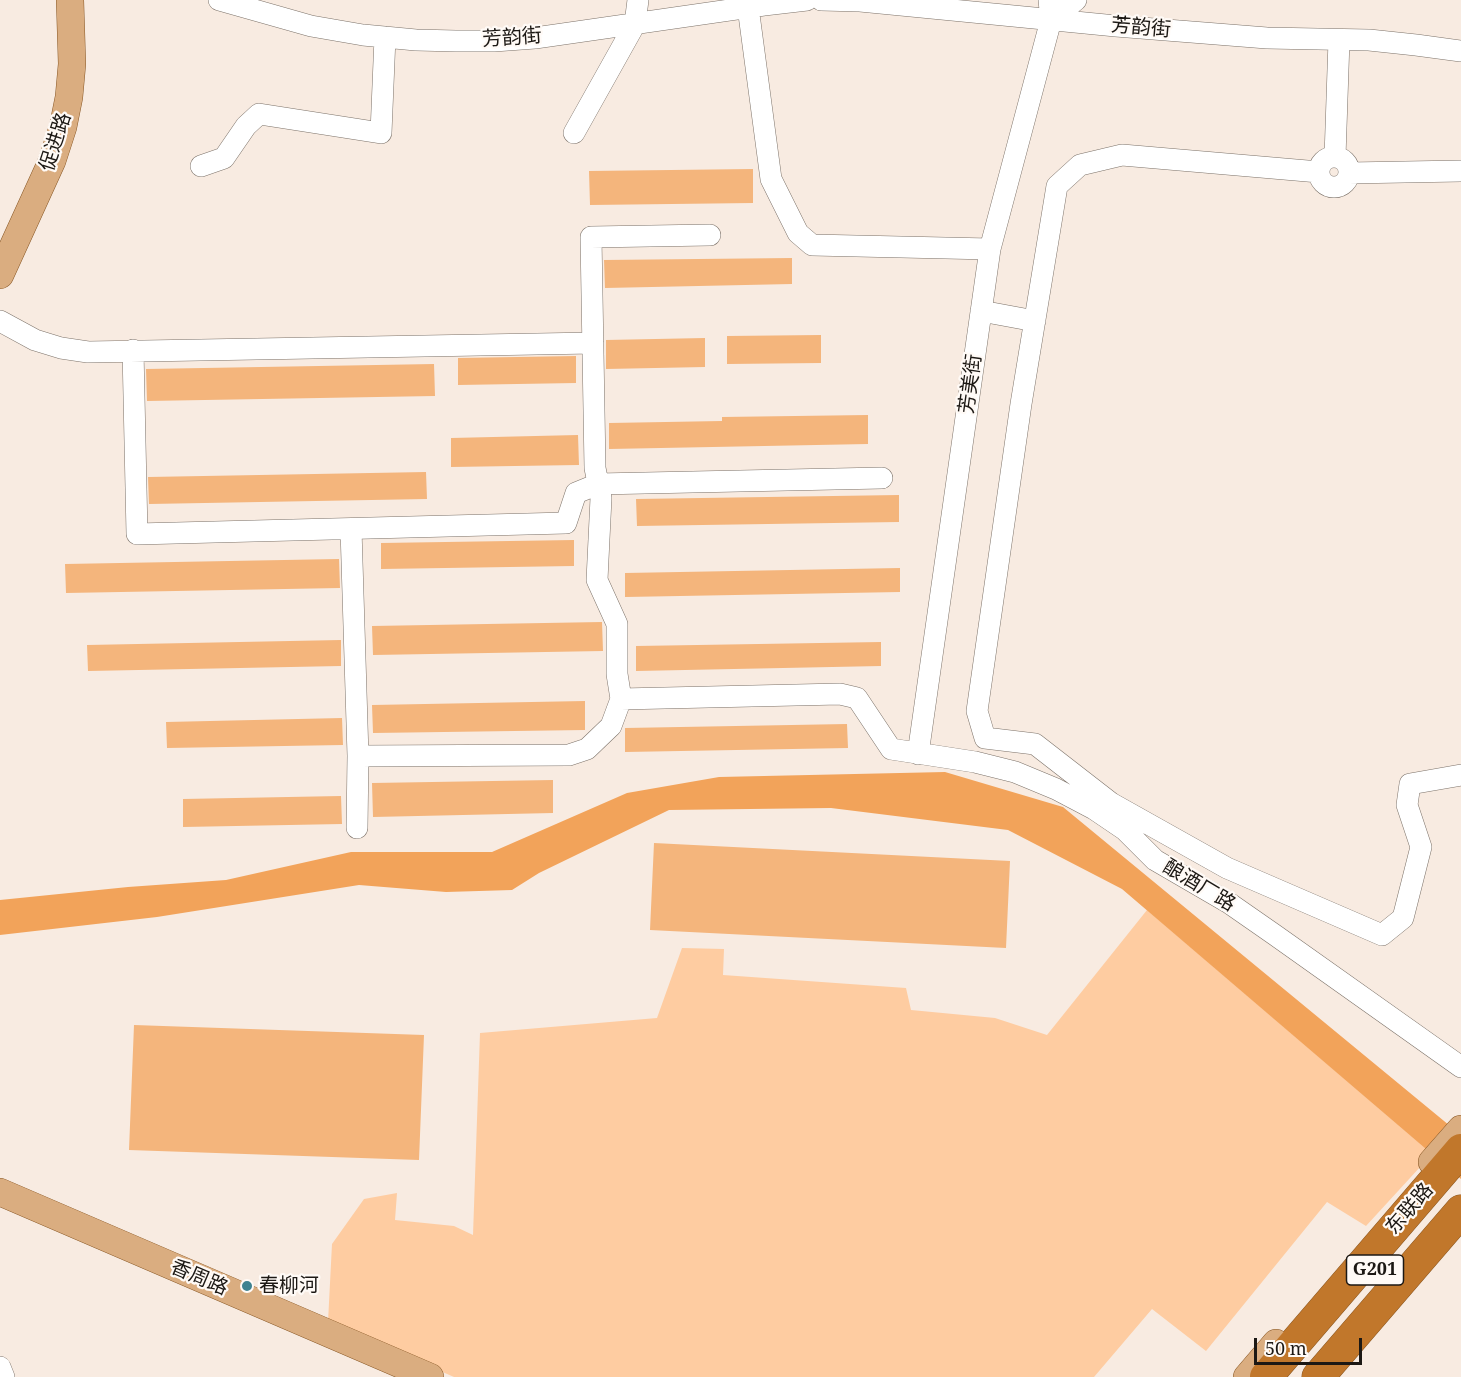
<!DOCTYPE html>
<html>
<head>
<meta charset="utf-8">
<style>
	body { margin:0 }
	#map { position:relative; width:1461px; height:1377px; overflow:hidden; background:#f8ebe1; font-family:"Noto Serif",serif }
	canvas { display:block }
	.scale { position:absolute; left:1254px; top:1338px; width:108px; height:27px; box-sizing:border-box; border:3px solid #1c1814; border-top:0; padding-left:8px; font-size:18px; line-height:21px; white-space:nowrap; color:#1c1814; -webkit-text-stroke:4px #fffaf6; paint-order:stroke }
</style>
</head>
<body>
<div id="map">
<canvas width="1461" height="1377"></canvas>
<div class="scale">50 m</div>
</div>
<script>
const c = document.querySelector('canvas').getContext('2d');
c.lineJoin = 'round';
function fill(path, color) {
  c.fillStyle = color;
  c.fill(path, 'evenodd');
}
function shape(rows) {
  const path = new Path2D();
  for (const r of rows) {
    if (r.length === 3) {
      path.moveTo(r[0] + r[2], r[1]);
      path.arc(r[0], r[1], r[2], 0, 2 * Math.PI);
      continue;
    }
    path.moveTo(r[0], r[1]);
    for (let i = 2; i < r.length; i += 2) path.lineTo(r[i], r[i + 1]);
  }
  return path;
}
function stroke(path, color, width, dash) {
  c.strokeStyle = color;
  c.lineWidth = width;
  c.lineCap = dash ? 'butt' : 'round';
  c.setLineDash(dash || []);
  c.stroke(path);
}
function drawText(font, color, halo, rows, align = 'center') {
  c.font = font + ' "Noto Serif","Noto Sans SC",serif';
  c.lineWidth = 4.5;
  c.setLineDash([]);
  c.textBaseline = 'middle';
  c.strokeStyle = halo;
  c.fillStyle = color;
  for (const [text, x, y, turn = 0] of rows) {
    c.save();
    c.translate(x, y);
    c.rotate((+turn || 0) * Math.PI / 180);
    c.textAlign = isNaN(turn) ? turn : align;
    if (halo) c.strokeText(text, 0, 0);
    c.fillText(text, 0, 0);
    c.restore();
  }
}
fill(shape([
	[1147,910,1432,1154,1366,1226,1327,1202,1206,1351,1152,1309,1094,1377,454,1377,328,1322,332,1244,364,1199,397,1193,395,1220,454,1226,473,1235,480,1033,657,1018,682,948,724,949,723,975,906,988,911,1010,995,1018,1047,1035]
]), '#fecca1');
fill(shape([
	[945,772,1063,807,1461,1135,1461,1179,1122,889,1008,830,831,808,669,810,539,873,512,890,446,892,359,885,157,917,0,935,0,900,128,887,226,880,351,852,492,852,627,793,719,777]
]), '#f2a35a');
fill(shape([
	[753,169,753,203,590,205,589,171],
	[792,258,792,284,605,288,604,260],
	[821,335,821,363,727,364,727,336],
	[705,338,705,367,606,369,606,340],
	[576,356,576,383,458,385,458,358],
	[434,364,435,396,147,401,146,369],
	[868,415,868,444,609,449,609,423,722,421,722,417],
	[578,435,579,465,451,467,451,438],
	[426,472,427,499,149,504,148,477],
	[899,495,899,522,637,526,636,499],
	[574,540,574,566,381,569,381,543],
	[339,559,340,588,66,593,65,564],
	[900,568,900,592,625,597,625,573],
	[602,622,603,651,373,655,372,626],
	[341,640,341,666,88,671,87,645],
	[881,642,881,666,636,671,636,646],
	[585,701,585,730,373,733,372,705],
	[342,718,343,745,167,748,166,722],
	[847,724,848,748,625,752,625,728],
	[553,780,553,813,373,817,372,783],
	[341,796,342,824,183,827,183,799],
	[654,843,1010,861,1006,948,650,930],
	[134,1025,424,1035,419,1160,129,1150]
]), '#f4b57c');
const minor = shape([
	[219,0,311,26,363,35,416,40,456,41,494,41,535,38,764,5,807,0],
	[821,0,860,1,1116,26,1267,38,1369,40,1416,45,1461,51],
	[748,7,771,179,798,233,812,245,990,249],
	[1051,20,1076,0],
	[574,133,635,24,638,0],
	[1335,157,1339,40],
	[1334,172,15],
	[201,166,224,158,246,126,259,114,381,133,385,37],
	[1319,172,1122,155,1080,165,1057,186,1021,404,977,711,985,738,1035,744,1111,803,1227,868,1382,935,1403,918,1421,847,1407,805,1410,784,1461,775],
	[1349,173,1461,171],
	[981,311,1035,321],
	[0,321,35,340,61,348,88,352,593,343],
	[133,350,137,534,566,523,576,493,598,484,882,478],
	[351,529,358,756,357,828],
	[621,699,840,694,857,698,891,749,975,762,1015,772,1056,789,1094,809,1125,830,1155,860,1229,903,1275,935,1461,1067],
	[918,754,990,249,1051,20,1049,0],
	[358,756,569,755,587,749,611,726,621,699,617,674,617,624,597,580,601,498,595,468,591,237,710,235],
	[0,1367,4,1377]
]);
const major = shape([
	[0,275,52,161,63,127,69,97,72,64,70,0],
	[1432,1162,1461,1129],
	[0,1192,430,1377],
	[1247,1377,1276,1343]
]);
const highway = shape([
	[1266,1377,1461,1150],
	[1318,1377,1461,1211]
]);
stroke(minor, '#7c7269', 22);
stroke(major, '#875623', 28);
stroke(highway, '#875623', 33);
stroke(minor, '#fff', 21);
stroke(major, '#daad80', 27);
stroke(highway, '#c1772b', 32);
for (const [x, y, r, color] of [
	[247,1286,6,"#3e8290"]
]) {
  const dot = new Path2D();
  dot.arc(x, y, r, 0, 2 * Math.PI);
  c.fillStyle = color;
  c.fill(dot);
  stroke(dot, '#fffaf6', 2);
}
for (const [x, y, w] of [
	[1375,1270,57]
]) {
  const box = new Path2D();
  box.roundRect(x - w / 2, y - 15, w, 30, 4.5);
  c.fillStyle = '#fffaf6';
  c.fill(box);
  stroke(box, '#1c1814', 1.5);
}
drawText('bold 18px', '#1c1814', null, [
	["G201",1375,1270]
]);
drawText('20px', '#1c1814', '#fffaf6', [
	["芳韵街",1141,28,5],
	["芳韵街",512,38,-4],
	["促进路",56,142,-72],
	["芳美街",971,384,-82],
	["酿酒厂路",1199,886,31],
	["东联路",1410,1209,-49],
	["香周路",199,1278,23]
]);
drawText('20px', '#1c1814', '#fffaf6', [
	["春柳河",259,1286]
], 'left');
</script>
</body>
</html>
